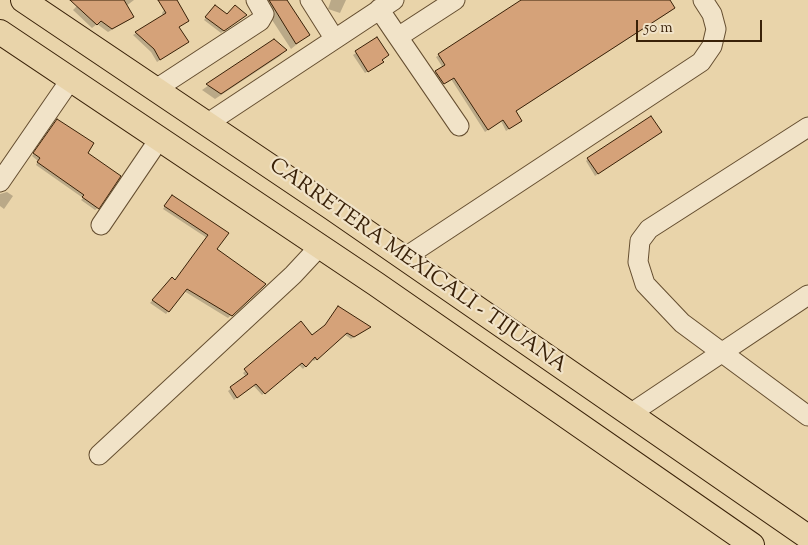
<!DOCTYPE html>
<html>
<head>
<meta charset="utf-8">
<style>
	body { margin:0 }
	#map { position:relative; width:808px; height:545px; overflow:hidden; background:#e9d4aa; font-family:"Sorts Mill Goudy",serif }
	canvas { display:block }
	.scale { position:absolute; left:636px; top:20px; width:126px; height:22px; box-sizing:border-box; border:2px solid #392108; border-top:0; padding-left:6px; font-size:15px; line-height:18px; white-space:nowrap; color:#392108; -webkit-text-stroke:4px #f1e3c8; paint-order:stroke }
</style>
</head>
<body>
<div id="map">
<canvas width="808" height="545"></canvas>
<div class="scale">50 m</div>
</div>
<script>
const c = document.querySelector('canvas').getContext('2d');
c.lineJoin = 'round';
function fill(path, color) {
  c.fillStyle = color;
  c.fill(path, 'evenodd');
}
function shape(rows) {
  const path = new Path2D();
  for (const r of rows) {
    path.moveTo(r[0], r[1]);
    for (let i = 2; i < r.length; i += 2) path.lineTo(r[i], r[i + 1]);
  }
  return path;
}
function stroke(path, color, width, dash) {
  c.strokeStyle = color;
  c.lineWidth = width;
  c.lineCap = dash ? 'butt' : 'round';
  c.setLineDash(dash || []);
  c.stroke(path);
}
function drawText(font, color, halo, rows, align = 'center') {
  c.font = font + ' "Sorts Mill Goudy",serif';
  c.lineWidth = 4.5;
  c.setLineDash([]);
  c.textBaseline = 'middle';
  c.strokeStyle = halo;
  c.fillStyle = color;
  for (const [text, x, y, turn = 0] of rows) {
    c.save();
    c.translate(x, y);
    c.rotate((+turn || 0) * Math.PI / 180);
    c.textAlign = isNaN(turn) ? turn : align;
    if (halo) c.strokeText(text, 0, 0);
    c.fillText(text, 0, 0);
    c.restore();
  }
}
fill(shape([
	[77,0,134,0,126,6,129,20,108,32,97,24,92,28,73,10,80,3],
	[259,0,285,0,308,35,291,49],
	[331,0,346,0,340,13,328,9],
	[523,0,668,0,671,11,515,112,518,123,506,131,501,121,485,132,451,79,441,85,433,74,443,68,436,57],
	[177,2,178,27,185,44,157,62,151,52,133,35,163,16,162,13,164,10],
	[213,9,227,16,243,17,221,33,204,20],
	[377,39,381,60,380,64,365,73,353,55],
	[274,40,285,50,280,56,215,99,202,90],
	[55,123,86,153,98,208,95,210,81,200,83,198,36,165,38,161,32,156],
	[658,134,595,176,586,161,588,159],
	[7,192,13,196,4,209,0,206,0,194],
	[170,199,227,233,215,250,265,284,228,318,184,291,166,314,150,303,172,279,175,281,207,238,163,209],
	[301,323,312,337,369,328,351,339,344,334,314,361,312,359,303,369,299,365,262,395,253,385,234,400,228,391,246,377,243,373]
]), '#0003');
const building = shape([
	[70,0,124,0,134,17,112,29,101,21,97,25,70,0],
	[158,0,177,0,189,21,179,27,189,42,160,60,154,49,135,32,166,13,158,0],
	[269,0,287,0,310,35,296,44,269,0],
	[521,0,670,0,675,8,516,111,522,121,509,129,503,120,488,130,454,78,444,84,435,71,445,65,438,54,521,0],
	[215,5,227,14,235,5,247,15,224,31,205,17,215,5],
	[377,37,389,55,382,60,384,62,368,72,355,51,377,37],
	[274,39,287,50,221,94,206,84,274,39],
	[651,116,662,132,598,174,587,158,651,116],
	[57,119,94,143,88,153,121,176,99,209,82,197,84,195,37,162,40,158,33,153,57,119],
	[172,195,229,233,217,249,266,284,232,316,187,289,169,312,152,300,172,277,175,280,208,235,164,206,172,195],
	[338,306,371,327,354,337,347,333,317,360,315,357,306,367,302,363,265,394,256,384,237,398,230,387,248,374,244,369,301,321,312,335,325,325,338,306]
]);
fill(building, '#d5a279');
stroke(building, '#392108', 1);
const minor = shape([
	[310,0,334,38],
	[379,9,398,37,455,0],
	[398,37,459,126],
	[156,89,260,21,264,14,256,0],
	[208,123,394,0],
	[808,127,649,229,640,241,638,262,645,284,682,323,808,416],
	[0,182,71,79],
	[101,225,160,138],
	[404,258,701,62,712,46,716,29,712,14,703,0],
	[630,414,808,295],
	[99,455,293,275,320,246]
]);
const major = shape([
	[23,0,332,208,808,537],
	[0,32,376,284,752,545]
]);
stroke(minor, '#654e30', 21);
stroke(major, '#392108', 26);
stroke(minor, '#f1e3c8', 19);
stroke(major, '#e9d4aa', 24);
drawText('21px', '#392108', '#f1e3c8', [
	["CARRETERA MEXICALI - TIJUANA",417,267,35]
]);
</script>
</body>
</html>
